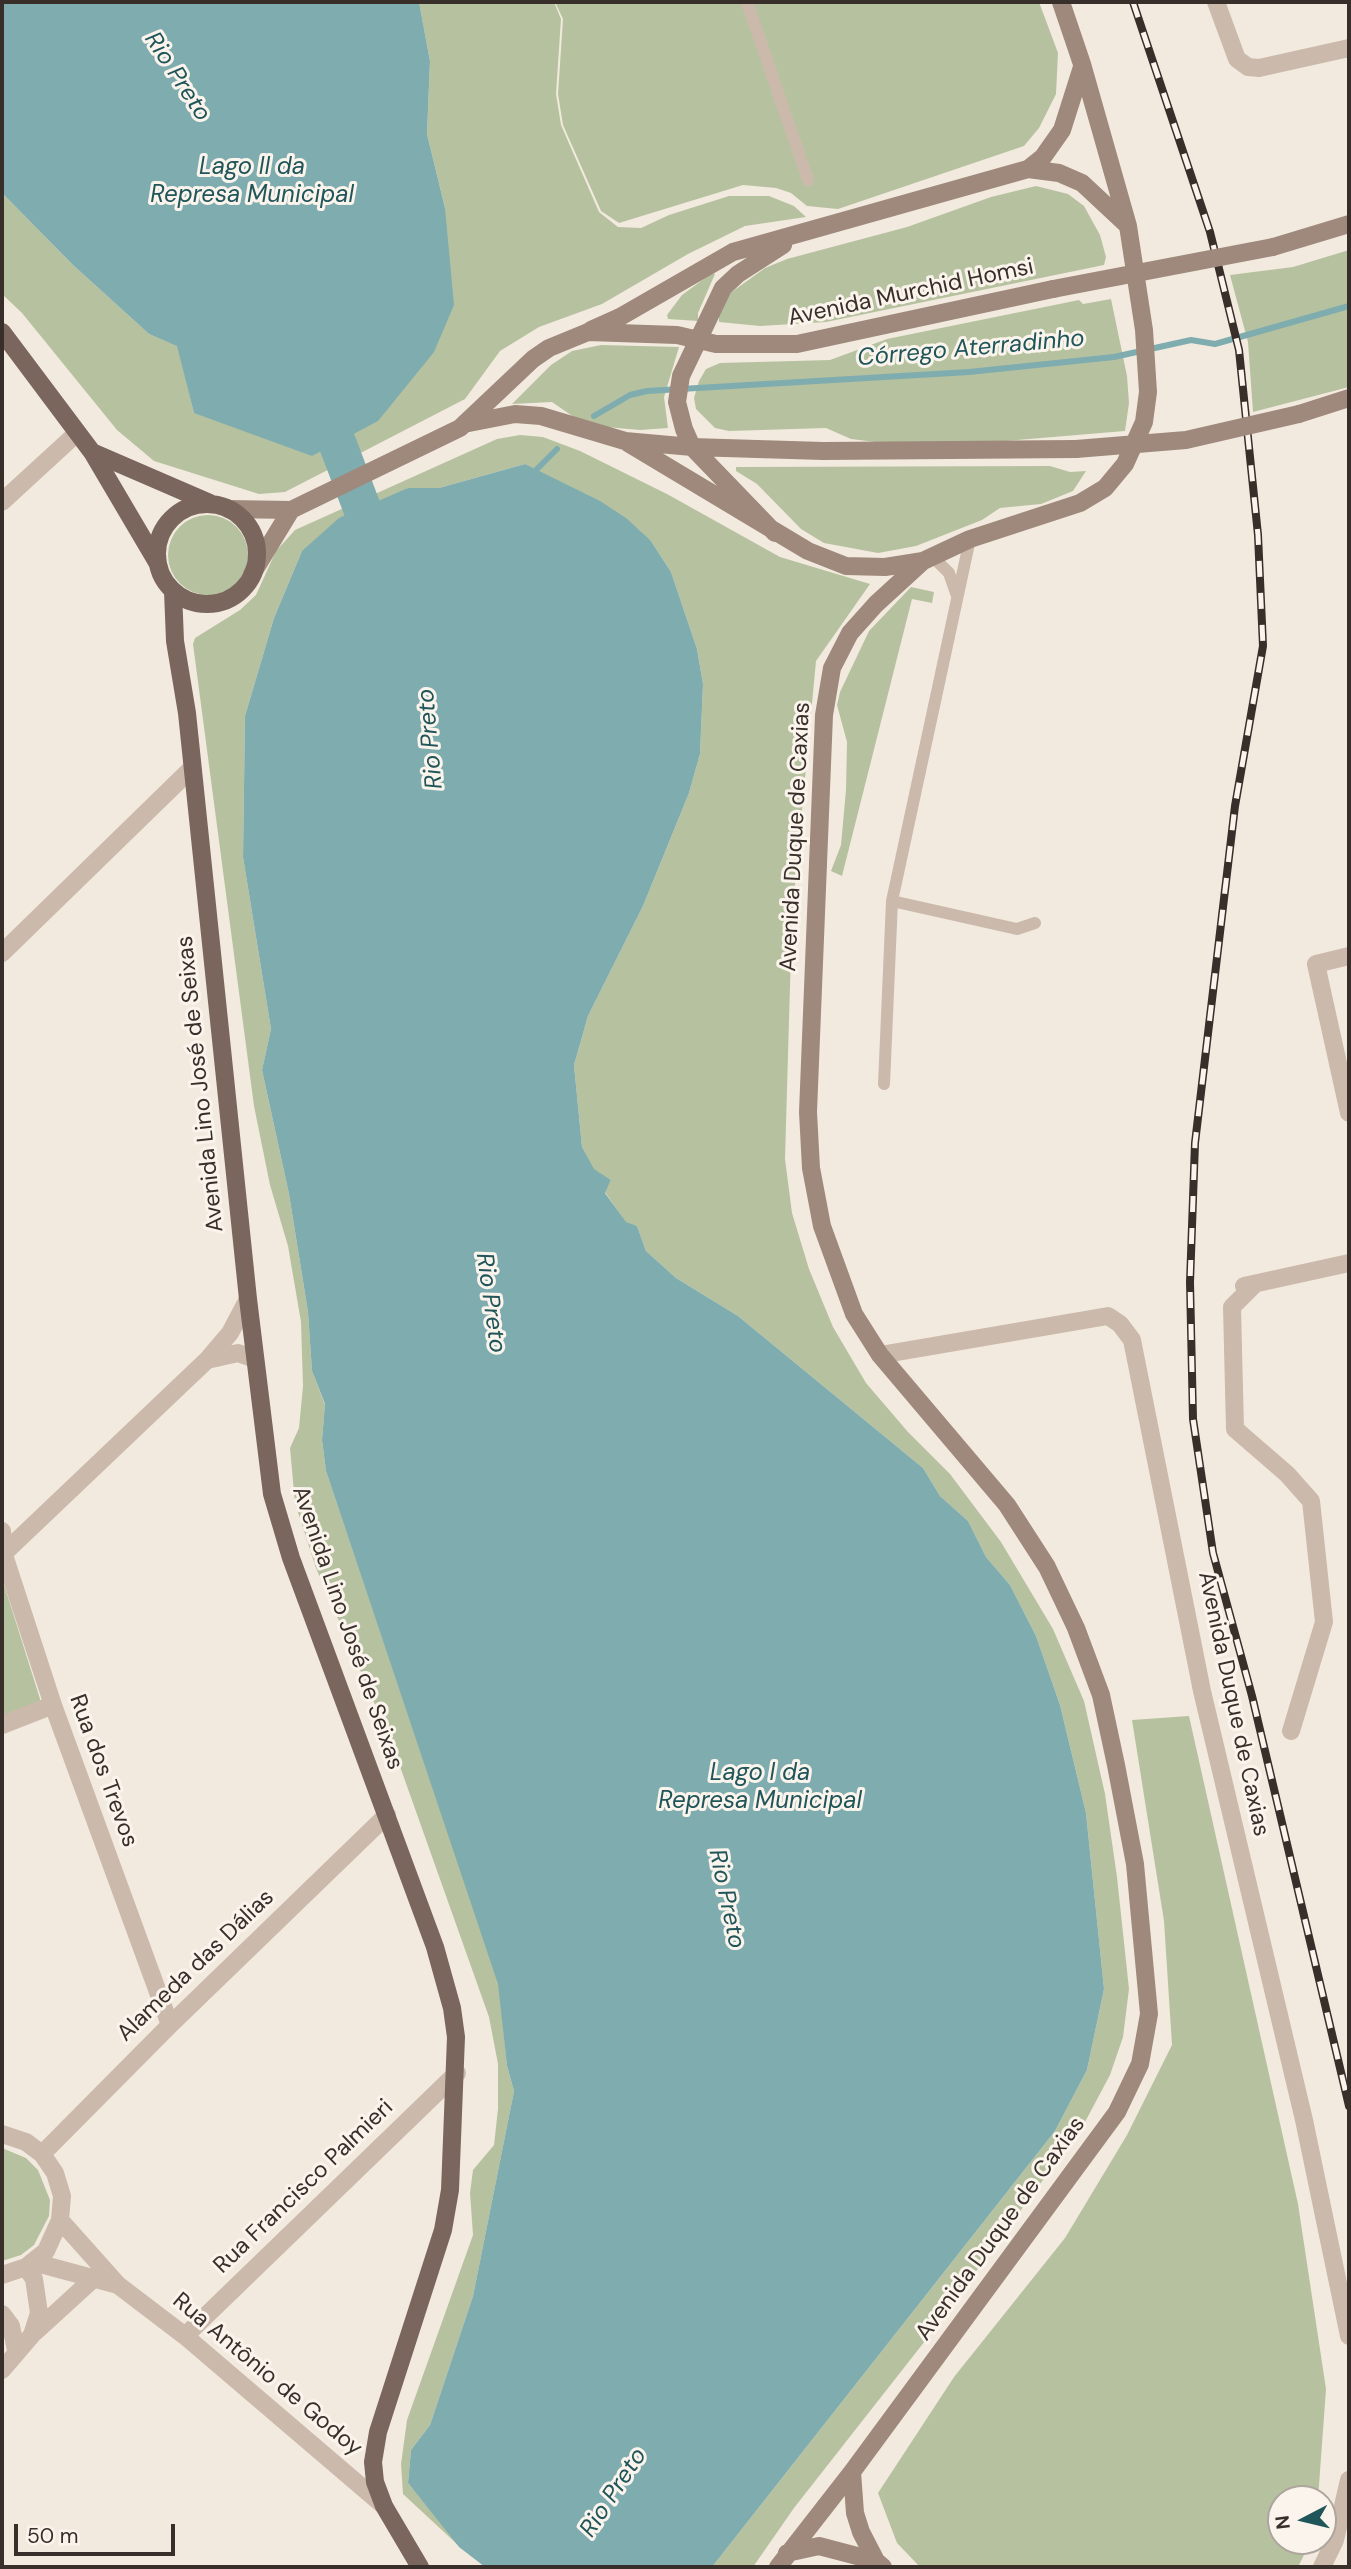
<!DOCTYPE html>
<html>
<head>
<meta charset="utf-8">
<style>
	body { margin:0 }
	#map { position:relative; width:1351px; height:2569px; overflow:hidden; background:#f3eadf; font-family:"DM Sans",sans-serif }
	canvas { display:block }
	.frame { position:absolute; inset:0; border:4px solid #392f2a; pointer-events:none }
	.north { position:absolute; left:1267px; top:2485px; width:70px; height:70px; box-sizing:border-box; background:#faf4ec; border:2px solid #ada59e; border-radius:50%; rotate:263deg; font-size:19px; font-weight:700; line-height:28px; text-align:center; color:#392f2a }
	.north::after { content:''; display:block; margin:auto; width:24px; height:32px; background:#20555a; clip-path:polygon(50% 0,100% 100%,50% 72%,0 100%) }
	.scale { position:absolute; left:14px; top:2524px; width:161px; height:32px; box-sizing:border-box; border:4px solid #392f2a; border-top:0; padding-left:9px; font-size:21px; line-height:24px; white-space:nowrap; color:#392f2a; -webkit-text-stroke:5px #faf4ec; paint-order:stroke }
</style>
</head>
<body>
<div id="map">
<canvas width="1351" height="2569"></canvas>
<div class="frame"></div>
<div class="north">N</div>
<div class="scale">50 m</div>
</div>
<script>
const c = document.querySelector('canvas').getContext('2d');
c.lineJoin = 'round';
function fill(path, color) {
  c.fillStyle = color;
  c.fill(path, 'evenodd');
}
function shape(rows) {
  const path = new Path2D();
  for (const r of rows) {
    if (r.length === 3) {
      path.moveTo(r[0] + r[2], r[1]);
      path.arc(r[0], r[1], r[2], 0, 2 * Math.PI);
      continue;
    }
    path.moveTo(r[0], r[1]);
    for (let i = 2; i < r.length; i += 2) path.lineTo(r[i], r[i + 1]);
  }
  return path;
}
function stroke(path, color, width, dash) {
  c.strokeStyle = color;
  c.lineWidth = width;
  c.lineCap = dash ? 'butt' : 'round';
  c.setLineDash(dash || []);
  c.stroke(path);
}
function drawText(font, color, halo, rows, align = 'center') {
  c.font = font + ' "DM Sans",sans-serif';
  c.lineWidth = 6;
  c.setLineDash([]);
  c.textBaseline = 'middle';
  c.strokeStyle = halo;
  c.fillStyle = color;
  for (const [text, x, y, turn = 0] of rows) {
    c.save();
    c.translate(x, y);
    c.rotate((+turn || 0) * Math.PI / 180);
    c.textAlign = isNaN(turn) ? turn : align;
    if (halo) c.strokeText(text, 0, 0);
    c.fillText(text, 0, 0);
    c.restore();
  }
}
fill(shape([
	[419,2,554,2,561,19,556,94,561,125,599,212,618,227,641,228,669,215,729,196,769,196,794,206,806,217,745,226,688,254,602,304,539,327,500,351,465,399,285,492,259,494,154,461,117,430,22,313,2,294,2,193,73,265,149,334,178,346,194,413,445,208,427,134,430,61],
	[555,2,1039,2,1058,53,1056,94,1039,128,1024,146,838,209,807,206,791,193,776,188,743,185,619,223,601,211,563,125,558,94,563,19],
	[1036,186,1068,194,1084,206,1100,235,1106,257,1104,265,826,322,760,326,719,322,719,312,729,294,765,268,787,259,907,227,991,197],
	[1349,250,1349,387,1253,412,1248,342,1230,275,1293,267],
	[712,273,715,274,698,313,698,321,668,319,667,315,682,295],
	[1111,299,1127,376,1129,403,1125,431,993,442,883,443,851,439,826,428,729,431,715,428,696,409,694,398,699,381,706,369,720,363,830,360,887,339,1079,300,1083,304],
	[601,345,679,347,664,397,668,428,640,430,595,426,581,422,552,402,512,404,551,365,572,351],
	[520,435,543,437,580,451,667,494,780,557,870,584,816,661,792,917,785,1159,792,1213,809,1269,833,1327,866,1383,908,1432,950,1474,1001,1542,1053,1629,1084,1701,1105,1794,1117,1877,1129,1989,1123,2037,1110,2075,1085,2122,1051,2169,925,2341,794,2508,753,2567,712,2567,1055,2131,1087,2070,1104,1989,1086,1813,1060,1705,1036,1636,1010,1585,986,1557,968,1521,940,1496,923,1468,738,1316,676,1278,646,1251,637,1226,626,1223,605,1192,611,1180,593,1169,582,1147,574,1065,588,1016,643,906,689,793,700,754,703,684,697,649,671,572,651,541,525,464,439,488,408,488,302,551,274,618,245,716,243,857,271,1029,262,1070,289,1194,308,1312,312,1371,325,1405,322,1440,326,1471,499,1984,507,2066,514,2091,473,2296,430,2425,411,2450,408,2483,459,2546,403,2494,401,2464,407,2420,473,2235,470,2193,473,2170,494,2145,498,2109,498,2064,489,2017,392,1744,316,1568,295,1503,290,1448,299,1428,303,1386,301,1322,288,1246,270,1185,254,1106,193,644,195,638,240,610,256,595,276,551,295,530,497,439],
	[1050,466,1070,472,1086,471,1073,491,1041,504,1000,508,982,520,916,546,878,553,824,543,801,529,757,484,736,471,736,467],
	[208,555,40],
	[911,587,934,592,932,603,912,599,842,876,831,871,841,845,846,790,847,742,837,705,840,692,869,631],
	[2,1578,41,1702,2,1717],
	[1189,1716,1298,2204,1326,2389,1318,2499,1281,2499,1281,2541,1311,2541,1298,2567,920,2567,897,2543,878,2493,954,2377,1065,2238,1127,2135,1172,2045,1164,1921,1132,1720],
	[2,2148,26,2158,38,2170,50,2200,49,2216,34,2245,21,2255,2,2261]
]), '#b6c29f');
fill(shape([
	[2,2,419,2,430,61,427,134,445,208,454,305,434,352,378,421,312,456,194,413,177,346,149,334,73,265,2,193],
	[525,464,600,501,626,518,651,541,671,572,697,649,703,684,700,754,689,793,643,906,588,1016,574,1065,582,1147,594,1169,611,1180,605,1193,626,1222,637,1226,646,1251,676,1278,738,1316,923,1468,940,1496,968,1521,986,1557,1010,1585,1036,1636,1060,1705,1086,1813,1104,1989,1087,2070,1055,2131,712,2567,485,2567,459,2547,408,2483,411,2450,430,2425,473,2296,514,2091,507,2066,498,1984,326,1471,322,1440,325,1404,312,1371,308,1312,289,1194,262,1070,271,1029,243,857,245,716,274,618,302,551,339,518,408,488,439,488]
]), '#7facaf');
stroke(shape([
	[594,416,630,395,647,391,969,372,1114,357,1191,340,1215,344,1349,306],
	[531,475,557,449]
]), '#7facaf', 6);
stroke(shape([
	[319,395,381,558]
]), '#7facaf', 38);
stroke(shape([
	[747,2,808,180],
	[933,557,949,573,957,596],
	[892,901,1017,929,1035,923],
	[884,1084,892,901,970,539]
]), '#cbbaab', 12);
stroke(shape([
	[1216,2,1237,59,1248,67,1259,68,1349,48],
	[2,502,77,433],
	[2,953,191,769],
	[1349,956,1316,964,1349,1113],
	[1255,1284,1232,1307,1235,1429,1287,1474,1311,1501,1324,1622,1291,1731],
	[1244,1286,1349,1263],
	[880,1355,1108,1316,1120,1324,1132,1340,1202,1691,1304,2120,1349,2336],
	[207,1360,238,1353,255,1359],
	[2,1531,4,1555,53,1705,170,2025],
	[2,1555,207,1360,230,1333,248,1299],
	[2,1725,53,1705],
	[2,2134,26,2142,42,2154,55,2173,62,2196,60,2220,46,2251,26,2267,2,2275],
	[42,2154,170,2025,387,1815],
	[60,2220,118,2285,185,2336,384,2506],
	[33,2262,118,2285],
	[2,2314,11,2326,16,2350],
	[35,2332,93,2279],
	[185,2336,457,2073],
	[2,2370,32,2335,39,2313,34,2279,26,2267],
	[1322,2567,1335,2540,1349,2480]
]), '#cbbaab', 18);
stroke(shape([
	[1028,169,1059,173,1082,183,1126,224],
	[1273,247,1349,224],
	[591,330,620,317,733,252,1028,169,1043,157,1062,130,1082,67],
	[1299,414,1349,398],
	[469,423,515,414,541,416,625,441,692,447,823,451,1076,449],
	[628,443,808,551,846,566,885,567,923,561],
	[228,509,291,510,460,428,533,359,549,348,588,332,677,335,716,344,797,344,1053,289],
	[775,533,692,447,684,429,677,402,681,376,723,288,738,274,783,245],
	[252,574,291,510],
	[852,2472,855,2513,861,2532,876,2561,883,2567],
	[787,2553,819,2546,876,2561],
	[778,2567,852,2472,1117,2112,1140,2064,1149,2014,1135,1864,1116,1765,1101,1695,1076,1628,1047,1567,1007,1505,880,1355,854,1314,822,1226,811,1168,808,1112,824,715,832,668,850,633,876,604,923,561,970,539,1080,503,1105,488,1125,464,1144,422,1148,392,1144,330,1128,226,1082,64,1061,2]
]), '#9f897c', 18);
stroke(shape([
	[2,332,92,452,158,564],
	[92,452,210,503],
	[207,554,50],
	[173,591,175,641,187,713,248,1299,272,1494,291,1558,435,1947,452,2008,456,2037,450,2190,443,2230,378,2432,373,2462,375,2482,384,2506,420,2567]
]), '#7a665c', 18);
const rail = shape([
	[1133,2,1210,232,1239,350,1258,535,1263,646,1235,806,1195,1143,1190,1282,1193,1419,1213,1553,1252,1696,1349,2106]
]);
stroke(rail, '#392f2a', 8);
stroke(rail, '#faf4ec', 5, [16]);
stroke(shape([
	[1053,289,1273,247],
	[1076,449,1186,440,1299,414]
]), '#9f897c', 18);
drawText('23px', '#392f2a', '#faf4ec', [
	["Avenida Murchid Homsi",911,293,-12],
	["Avenida Duque de Caxias",796,837,-87],
	["Avenida Lino José de Seixas",201,1084,-96],
	["Avenida Lino José de Seixas",347,1628,71],
	["Avenida Duque de Caxias",1233,1704,78],
	["Rua dos Trevos",103,1771,70],
	["Alameda das Dálias",196,1966,-44],
	["Rua Francisco Palmieri",304,2187,-44],
	["Avenida Duque de Caxias",1001,2229,-54],
	["Rua Antônio de Godoy",267,2375,40]
]);
drawText('italic 24px', '#20555a', '#faf4ec', [
	["Rio Preto",177,77,57],
	["Lago II da",252,168],
	["Represa Municipal",252,196],
	["Córrego Aterradinho",971,349,-5],
	["Rio Preto",431,739,-95],
	["Rio Preto",490,1303,82],
	["Lago I da",760,1774],
	["Represa Municipal",760,1802],
	["Rio Preto",726,1899,78],
	["Rio Preto",614,2493,-57]
]);
</script>
</body>
</html>
